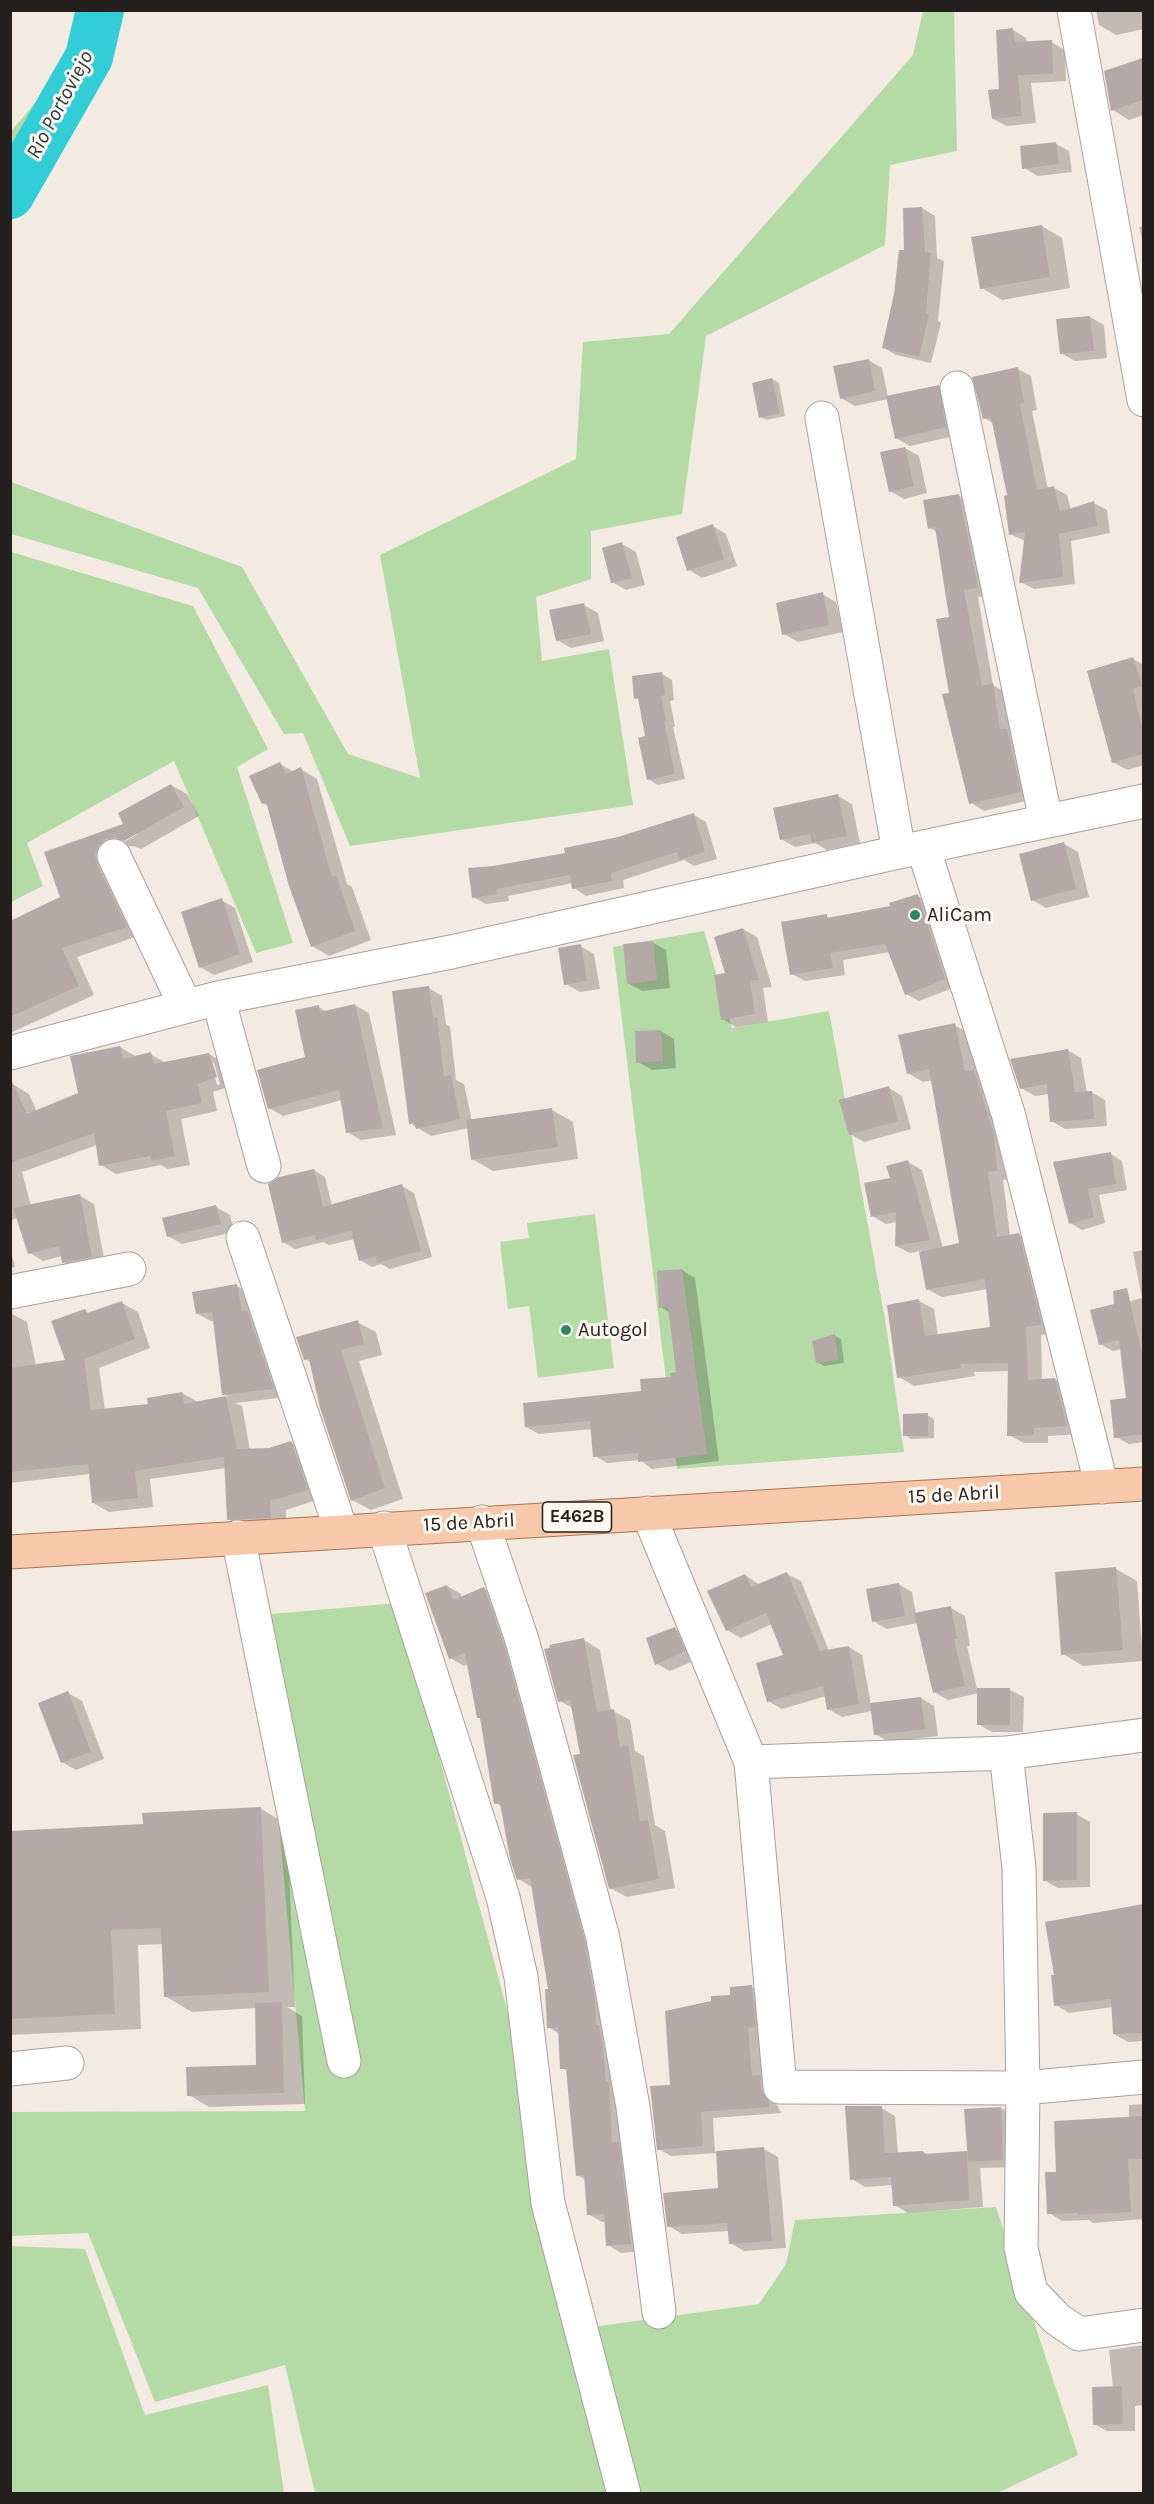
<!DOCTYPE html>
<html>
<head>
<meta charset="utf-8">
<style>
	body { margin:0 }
	#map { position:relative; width:1154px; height:2504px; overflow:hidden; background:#f3eae2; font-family:Karla,sans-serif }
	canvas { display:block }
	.frame { position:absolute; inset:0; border:12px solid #221f1c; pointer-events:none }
</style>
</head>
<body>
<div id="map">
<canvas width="1154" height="2504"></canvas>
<div class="frame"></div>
</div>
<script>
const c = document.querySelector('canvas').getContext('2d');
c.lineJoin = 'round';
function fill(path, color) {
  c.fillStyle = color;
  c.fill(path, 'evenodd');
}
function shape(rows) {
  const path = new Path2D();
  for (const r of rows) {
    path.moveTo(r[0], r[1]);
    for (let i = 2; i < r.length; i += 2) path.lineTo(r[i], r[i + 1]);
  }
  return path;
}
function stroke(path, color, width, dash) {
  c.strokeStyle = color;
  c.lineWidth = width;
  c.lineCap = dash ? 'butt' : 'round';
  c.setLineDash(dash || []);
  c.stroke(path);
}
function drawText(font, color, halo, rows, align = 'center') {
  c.font = font + ' Karla,sans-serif';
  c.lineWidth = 6;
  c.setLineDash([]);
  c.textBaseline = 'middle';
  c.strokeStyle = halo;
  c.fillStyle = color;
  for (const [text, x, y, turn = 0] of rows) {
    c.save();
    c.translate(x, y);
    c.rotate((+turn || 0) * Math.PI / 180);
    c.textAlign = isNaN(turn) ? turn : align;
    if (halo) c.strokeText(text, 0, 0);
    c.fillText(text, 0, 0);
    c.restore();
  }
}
fill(shape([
	[923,11,954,11,957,151,890,165,885,245,706,336,682,514,591,531,591,579,536,597,542,661,609,649,633,805,350,846,303,733,284,734,198,588,11,534,11,482,242,567,348,754,420,778,380,555,576,459,583,342,669,334,913,55],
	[50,86,11,155,11,131],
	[11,552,193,606,268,749,237,767,293,943,256,953,174,761,27,843,43,886,11,902],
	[704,931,732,1028,829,1011,886,1325,904,1452,677,1469,613,947],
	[595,1214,614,1368,538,1378,529,1306,508,1309,500,1242,529,1238,527,1223],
	[398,1603,592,2327,759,2304,786,2264,795,2220,996,2207,1078,2455,995,2494,315,2493,285,2365,155,2402,88,2233,11,2236,10,2112,305,2111,260,1615],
	[11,2246,85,2249,145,2415,268,2385,284,2493,11,2493]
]), '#b4daa6');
fill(shape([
	[1096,10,1144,10,1144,29,1116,35,1099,25],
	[1013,30,1026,38,1027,43,1051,42,1065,50,1066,81,1031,83,1036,123,1007,126,993,119],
	[1144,59,1144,115,1129,120,1113,110,1106,72],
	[1056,144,1069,151,1072,172,1038,176,1024,168],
	[922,208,935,216,937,258,944,261,938,321,941,323,931,363,896,355,884,348,905,252],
	[1042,226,1062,238,1070,288,1002,300,982,288],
	[1144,226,1144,246,1139,227],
	[1090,317,1104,325,1107,358,1075,361,1061,353,1058,320],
	[868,360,882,368,888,397,939,386,952,394,959,435,910,446,896,438,888,399,855,406,841,398],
	[1018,369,1031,376,1037,410,1032,411,1048,489,1054,488,1067,495,1071,510,1094,503,1107,510,1110,533,1071,541,1075,584,1034,589,1021,582,1025,541,1010,534,1009,497,994,424,984,418],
	[772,379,779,383,785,416,767,420,760,417],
	[905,448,919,456,927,493,904,499,890,491],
	[958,495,972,503,991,595,978,597,993,685,1007,693,1034,799,984,811,971,803,951,694,950,618,937,532,930,528],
	[713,526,726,534,737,566,702,578,689,570],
	[622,544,636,552,645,585,626,590,612,582],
	[822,594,836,602,843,632,798,642,784,634],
	[584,605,598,613,604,641,571,648,557,640],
	[1133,659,1144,665,1144,765,1127,770,1113,762],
	[662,674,672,680,674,700,670,701,675,726,673,727,685,779,658,785,648,779,646,737,640,700,636,698],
	[280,764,294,772,301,769,317,779,347,884,352,887,371,940,329,956,312,946,268,806,263,803],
	[171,785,187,794,199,816,141,849,133,846,123,847,141,935,77,957,94,995,10,1033,10,922,62,898,46,853,126,825],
	[139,833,119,845,117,843,132,835],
	[838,796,852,804,860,843,827,850,815,843,795,847,781,839],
	[694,815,706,822,717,859,694,866,684,860,623,880,624,888,586,896,574,888,573,883,508,896,509,901,486,904,473,897,493,868,567,854],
	[1064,844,1078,852,1089,897,1046,908,1032,900],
	[918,896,931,903,958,986,919,1001,906,994,890,952,843,960,845,975,805,981,792,974,826,916,831,919,892,908],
	[221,900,235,908,253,962,214,975,200,967],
	[743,929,757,937,772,987,763,988,768,1022,736,1027,722,1019,727,974],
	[652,942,666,950,670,988,642,991,628,983],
	[580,946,594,954,600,989,580,992,566,984],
	[429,988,442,996,446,1024,450,1027,456,1080,464,1084,472,1121,552,1110,573,1122,578,1159,493,1171,472,1159,468,1128,431,1136,410,1123],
	[355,1005,369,1013,396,1135,361,1140,347,1132,342,1100,283,1116,269,1108,306,1058,318,1007,328,1012],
	[954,1025,969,1033,978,1073,989,1080,1011,1179,1003,1180,1010,1236,1019,1235,1034,1243,1056,1333,1041,1335,1042,1380,1055,1379,1070,1388,1081,1434,1048,1436,1048,1443,1024,1443,1009,1435,1009,1371,974,1372,975,1376,914,1386,899,1377,919,1301,934,1309,938,1336,992,1328,988,1289,942,1297,927,1289,921,1251,910,1253,896,1246,897,1222,886,1224,872,1216,892,1179,908,1162,922,1170,943,1248,961,1245,932,1080,923,1082,908,1073],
	[661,1031,674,1039,676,1068,652,1070,638,1062],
	[120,1047,135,1056,150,1054,166,1063,209,1054,224,1063,231,1086,213,1092,217,1111,181,1119,190,1165,168,1169,161,1165,116,1174,101,1165,97,1145,22,1172,31,1206,80,1196,94,1204,105,1264,77,1270,63,1262,62,1256,43,1261,30,1253,18,1218,10,1220,10,1087,14,1085,29,1094,37,1112,80,1094],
	[211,1063,214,1063,220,1084,217,1085],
	[1067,1050,1081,1058,1087,1093,1091,1092,1105,1100,1107,1126,1065,1129,1051,1121,1049,1094,1035,1096,1021,1088],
	[889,1088,902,1096,911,1129,864,1142,850,1134],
	[1111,1154,1122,1161,1127,1190,1099,1195,1105,1223,1082,1230,1070,1223,1055,1164],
	[314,1170,325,1177,332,1206,402,1186,414,1193,432,1257,390,1269,381,1264,372,1267,360,1260,355,1239,329,1245,323,1242,295,1249,283,1242],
	[216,1207,230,1215,234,1232,182,1244,168,1236],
	[10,1248,15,1267,10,1268],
	[1144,1250,1144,1442,1129,1444,1116,1437,1128,1399,1122,1349,1113,1351,1100,1344,1092,1311,1142,1298,1133,1252],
	[682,1270,695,1278,719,1461,652,1469,640,1460,607,1463,595,1456,592,1429,539,1434,526,1427,642,1392,673,1378,678,1373,670,1313,661,1307],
	[237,1286,251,1294,287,1397,235,1403,242,1406,250,1450,269,1449,291,1442,307,1452,323,1498,286,1510,286,1526,244,1528,228,1519,226,1468,150,1479,153,1507,109,1512,93,1503,90,1474,10,1483,10,1313,27,1322,36,1366,67,1362,85,1311,90,1314,122,1303,138,1312,150,1348,99,1368,105,1410,150,1405,182,1393,198,1402,228,1397,224,1394,214,1321,211,1321,198,1314],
	[357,1322,376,1332,382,1355,359,1361,403,1499,371,1510,352,1500,312,1363,305,1359],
	[835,1336,841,1339,844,1363,824,1366,817,1362],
	[927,1415,934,1419,934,1438,911,1439,905,1435],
	[1116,1569,1137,1581,1143,1661,1083,1666,1063,1654],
	[787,1574,801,1581,829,1651,849,1647,862,1655,871,1705,921,1698,934,1706,938,1736,889,1742,875,1734,872,1711,842,1717,828,1709,826,1696,782,1709,768,1701,785,1656,772,1624,741,1638,727,1630,745,1575,760,1585],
	[898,1584,912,1592,916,1614,951,1608,965,1616,970,1646,967,1646,977,1689,1010,1690,1024,1697,1023,1732,992,1732,978,1724,979,1693,948,1700,934,1692,918,1623,887,1629,873,1621],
	[447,1586,461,1594,462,1598,484,1589,498,1597,598,1951,645,2251,621,2253,608,2245,606,2222,602,2222,588,2214,586,2180,577,2175,568,2071,562,2068,560,2034,548,2027,550,1990,533,1888,519,1879,503,1807,496,1803,481,1719,478,1717,469,1664,464,1666,450,1658],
	[675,1629,688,1637,698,1659,670,1671,657,1664],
	[584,1640,600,1650,611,1710,630,1720,635,1751,644,1756,655,1825,665,1831,675,1888,627,1897,610,1888,574,1709,560,1701],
	[68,1693,82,1701,104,1759,76,1770,62,1762],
	[261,1809,287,1824,295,2007,287,2007,302,2016,305,2104,209,2107,189,2095,258,2067,256,2008,192,2012,165,1996,163,1944,138,1945,141,2029,10,2035,10,1832,144,1826],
	[1076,1814,1090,1822,1090,1887,1058,1888,1044,1880],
	[1144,1905,1144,2041,1128,2042,1114,2034,1113,2007,1069,2013,1056,2005,1056,1976,1046,1923],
	[752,1987,764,1994,774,2098,781,2113,713,2118,715,2152,764,2149,778,2157,786,2248,744,2251,730,2243,729,2231,682,2234,669,2226,720,2190,717,2153,671,2156,659,2149,672,2086,713,2002],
	[1144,2104,1144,2219,1093,2223,1089,2220,1062,2221,1049,2213,1058,2173,1129,2119,1129,2105],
	[881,2108,895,2116,898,2154,923,2152,928,2155,966,2152,969,2154,1001,2108,1015,2116,1017,2167,980,2168,983,2207,908,2213,895,2205,893,2185,865,2187,852,2179],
	[1144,2345,1144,2405,1135,2406,1135,2431,1107,2431,1094,2424,1113,2388,1109,2350]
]), '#0003');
stroke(shape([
	[10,195,89,57,100,10]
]), '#31ced8', 48);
fill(shape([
	[1013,28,1015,42,1052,40,1053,74,1018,75,1022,116,992,119,988,90,999,89,996,30],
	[1143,58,1143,100,1111,111,1104,71],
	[1056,142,1059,164,1022,169,1020,146],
	[922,207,925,252,931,253,926,313,929,314,919,357,882,348,894,294,899,250,904,250,903,208],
	[1042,225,1050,277,980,289,971,237],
	[1090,316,1094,351,1060,354,1056,319],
	[869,359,875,391,840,399,833,366],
	[1018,367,1024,403,1020,404,1037,490,1054,486,1060,512,1094,501,1097,526,1059,534,1063,577,1019,583,1025,532,1009,535,1004,496,1007,495,992,422,990,418,983,419,972,377],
	[772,378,780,413,759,418,752,383],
	[939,385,946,427,895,439,886,396],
	[905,447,914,486,889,492,880,452],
	[959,494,978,588,964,590,982,686,993,683,1000,729,1007,729,1021,792,969,804,942,694,949,693,936,619,949,617,935,527,928,529,923,500],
	[713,524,724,559,687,571,676,537],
	[622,542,632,578,611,583,602,548],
	[823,592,829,625,782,635,776,603],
	[584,603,591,634,556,641,549,610],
	[1133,657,1142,686,1133,689,1143,731,1143,754,1112,763,1087,671],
	[662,672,665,695,661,696,666,721,664,721,675,774,647,780,638,738,645,736,638,698,634,699,632,676],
	[280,762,286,774,301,767,332,877,336,875,355,931,311,947,289,886,266,802,262,804,249,776],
	[171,784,184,807,124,841,115,837,105,839,99,845,95,854,97,864,127,927,62,948,79,986,10,1017,10,921,60,897,44,852,123,824,118,813],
	[838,794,847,836,812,843,810,834,780,840,773,808],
	[694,813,705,852,680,860,677,852,611,873,612,881,572,889,570,875,496,889,497,894,472,898,468,868,493,866,565,853,564,848,618,837],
	[1064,842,1076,889,1031,901,1019,854],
	[918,894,945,979,905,995,885,944,830,953,833,968,790,975,781,922,827,914,827,918,890,906,889,903],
	[222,898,240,954,199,968,181,912],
	[743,928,759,980,750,981,755,1014,721,1020,714,975,725,973,714,937],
	[653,941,657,980,627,984,623,944],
	[581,944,587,981,564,985,558,948],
	[429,986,433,1018,437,1017,444,1076,451,1075,460,1119,416,1129,414,1123,409,1124,392,991],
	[355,1004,383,1128,346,1133,339,1090,268,1109,257,1070,305,1057,295,1010,319,1005,320,1012],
	[955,1023,965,1071,974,1070,994,1134,997,1171,988,1172,997,1237,1019,1233,1042,1325,1026,1327,1028,1380,1055,1378,1067,1426,1034,1428,1034,1435,1007,1436,1008,1363,960,1364,961,1368,897,1378,887,1305,919,1299,925,1336,990,1327,985,1279,926,1290,919,1252,959,1243,929,1069,907,1074,898,1035],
	[661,1030,663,1061,636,1063,635,1031],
	[120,1046,123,1059,151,1052,154,1064,209,1053,217,1077,198,1084,202,1103,166,1111,175,1156,152,1161,150,1156,99,1166,94,1133,10,1163,10,1077,27,1114,78,1093,70,1056],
	[1068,1049,1075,1092,1092,1091,1094,1119,1050,1122,1047,1084,1020,1089,1010,1059],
	[889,1086,898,1121,849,1135,839,1100],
	[552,1108,558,1147,471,1160,466,1120],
	[1111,1152,1116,1184,1088,1189,1094,1217,1069,1224,1053,1162],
	[908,1160,930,1240,895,1246,896,1212,871,1217,864,1183,890,1178,886,1166],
	[314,1169,323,1207,402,1184,421,1251,377,1263,375,1257,359,1261,351,1231,316,1240,315,1235,282,1243,268,1184,279,1177],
	[80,1194,92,1257,62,1263,59,1246,28,1254,13,1208],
	[216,1205,221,1224,167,1237,162,1218],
	[682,1269,707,1454,638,1462,638,1453,593,1457,590,1421,525,1427,523,1403,641,1391,640,1379,671,1377,670,1373,676,1372,668,1307,659,1308,657,1271],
	[237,1284,242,1311,247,1310,274,1389,222,1395,212,1312,196,1314,192,1292],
	[1127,1288,1143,1358,1143,1434,1114,1438,1110,1400,1126,1398,1119,1340,1099,1345,1090,1310,1114,1304,1113,1291],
	[122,1301,135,1339,84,1359,91,1410,148,1404,147,1398,182,1392,184,1404,226,1396,237,1449,269,1448,291,1441,308,1490,270,1501,271,1518,227,1520,224,1457,135,1471,138,1498,92,1503,88,1464,12,1472,10,1368,65,1360,51,1321,85,1309,87,1313],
	[358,1320,364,1344,341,1350,385,1488,351,1501,320,1408,309,1359,304,1360,296,1337],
	[835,1334,838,1360,816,1363,812,1341],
	[928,1413,928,1436,903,1436,903,1414],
	[1116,1567,1123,1650,1061,1655,1055,1572],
	[787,1572,820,1651,849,1646,859,1704,827,1710,823,1686,767,1702,756,1663,783,1655,766,1613,726,1631,707,1591,745,1574,751,1587],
	[899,1583,905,1616,872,1622,866,1589],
	[447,1585,453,1600,484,1587,504,1645,585,1942,595,2000,596,2025,599,2025,603,2047,606,2082,609,2082,612,2142,619,2142,631,2244,606,2246,604,2214,587,2215,584,2175,576,2176,566,2069,560,2069,558,2028,547,2028,545,1989,548,1989,530,1878,517,1880,510,1859,500,1803,494,1804,480,1718,477,1718,465,1653,449,1659,425,1593],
	[951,1606,957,1639,954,1639,965,1686,933,1693,914,1613],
	[675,1627,685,1651,655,1665,646,1638],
	[584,1638,597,1712,614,1709,620,1747,628,1745,640,1821,648,1820,659,1879,609,1889,573,1755,580,1754,570,1700,558,1702,544,1649,550,1648,549,1645],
	[977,1688,1010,1688,1010,1725,977,1725],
	[68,1691,91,1752,61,1763,38,1703],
	[921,1697,925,1729,874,1735,870,1703],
	[261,1807,269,1992,164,1997,161,1928,111,1930,115,2014,10,2019,10,1831,143,1824,142,1813],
	[1077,1812,1077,1880,1043,1881,1043,1813],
	[1143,1904,1143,2033,1113,2034,1111,1999,1054,2006,1051,1975,1054,1975,1045,1922],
	[752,1985,756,2027,748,2028,752,2076,760,2075,761,2089,769,2101,769,2107,701,2112,703,2146,657,2150,650,2086,670,2085,665,2011,711,2001,711,1996,730,1995,730,1987],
	[282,2002,284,2093,187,2096,186,2067,256,2065,255,2003],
	[845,2106,882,2106,885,2153,923,2151,924,2154,967,2151,969,2200,893,2206,891,2177,850,2180],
	[1001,2107,1003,2160,968,2162,964,2109],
	[1143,2116,1143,2159,1128,2159,1131,2212,1078,2215,1078,2213,1047,2214,1045,2172,1056,2172,1054,2121],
	[764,2147,772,2241,729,2244,727,2223,667,2227,663,2193,718,2188,716,2151],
	[1122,2386,1123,2424,1093,2425,1092,2387]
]), '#b5a9a8');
const minor = shape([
	[1074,10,1144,400],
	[957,388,1046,821],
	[822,418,899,852],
	[923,847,1008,1113,1102,1487],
	[114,856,185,1005],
	[218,998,264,1166],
	[10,1053,218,998,451,952,899,852,1144,801],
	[243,1238,341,1530],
	[10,1292,129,1269],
	[648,1513,751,1762,780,2087,1023,2088,1144,2077],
	[482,1522,522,1640,603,1938,633,2107,659,2312],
	[384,1528,503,1897,521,1977,548,2203,624,2494],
	[238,1537,344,2061],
	[1006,1753,1019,1868,1023,2088,1021,2248,1031,2292,1057,2319,1079,2334,1144,2325],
	[751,1762,1006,1753,1144,1735],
	[10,2069,67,2063]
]);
const major = shape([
	[10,1552,1144,1484]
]);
stroke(minor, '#a8a098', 35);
stroke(major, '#aa7553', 35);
stroke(minor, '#fff', 33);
stroke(major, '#f8c8aa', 33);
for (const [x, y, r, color] of [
	[915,915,6,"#2b8961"],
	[566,1330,6,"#2b8961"]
]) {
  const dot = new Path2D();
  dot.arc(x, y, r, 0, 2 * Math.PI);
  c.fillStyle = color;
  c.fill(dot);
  stroke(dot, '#fff7f1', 2);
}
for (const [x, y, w] of [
	[577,1517,69]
]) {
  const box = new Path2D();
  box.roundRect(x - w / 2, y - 15, w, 30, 4.5);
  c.fillStyle = '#fff7f1';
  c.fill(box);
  stroke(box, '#221f1c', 1.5);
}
drawText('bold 18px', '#221f1c', null, [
	["E462B",577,1517]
]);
drawText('20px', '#221f1c', '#fff7f1', [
	["AliCam",927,915],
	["Autogol",578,1330]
], 'left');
drawText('20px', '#221f1c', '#fff7f1', [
	["15 de Abril",954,1495,-3],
	["15 de Abril",469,1523,-3]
]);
drawText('italic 21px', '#213a3b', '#fff7f1', [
	["Río Portoviejo",60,105,-62]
]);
</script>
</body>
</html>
